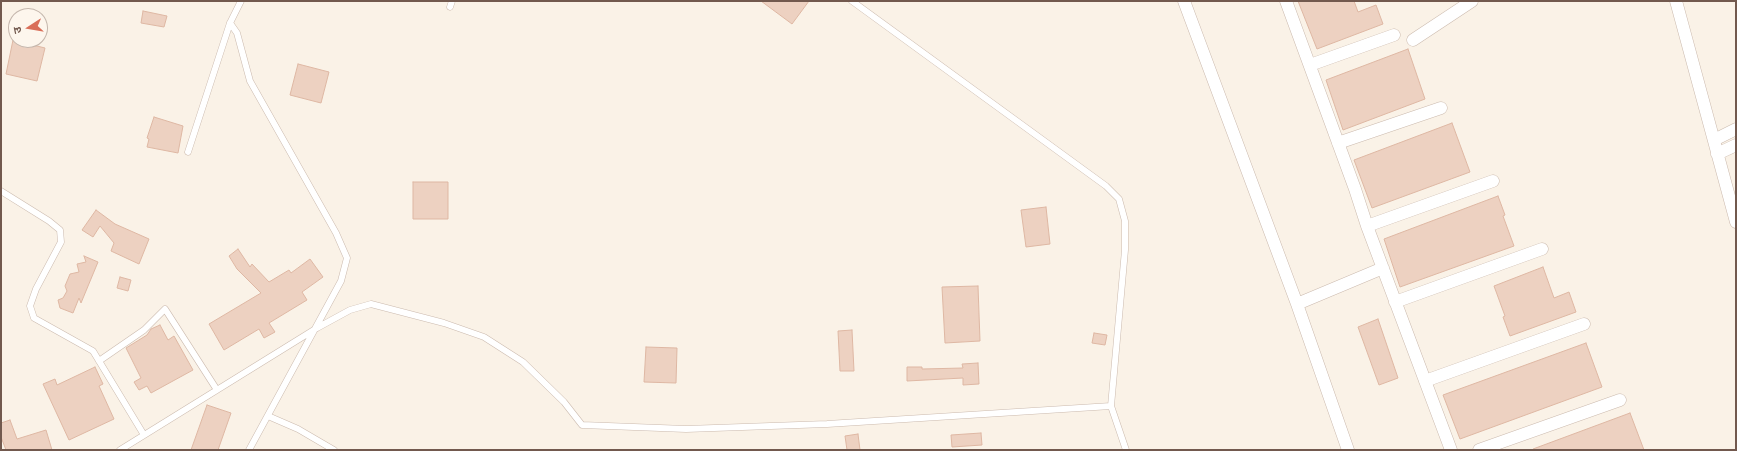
<!DOCTYPE html>
<html>
<head>
<meta charset="utf-8">
<style>
	body { margin:0 }
	#map { position:relative; width:1737px; height:451px; overflow:hidden; background:#faf2e7; font-family:"DM Sans","Noto Sans Devanagari",sans-serif }
	canvas { display:block }
	.frame { position:absolute; inset:0; border:2px solid #72594e; pointer-events:none }
	.north { position:absolute; left:8px; top:8px; width:40px; height:40px; box-sizing:border-box; background:#fdf6ed; border:1px solid #c5b7ad; border-radius:50%; rotate:258deg; font-size:11px; font-weight:700; line-height:16px; text-align:center; color:#72594e }
	.north::after { content:''; display:block; margin:auto; width:14px; height:18px; background:#d96e58; clip-path:polygon(50% 0,100% 100%,50% 72%,0 100%) }
</style>
</head>
<body>
<div id="map">
<canvas width="1737" height="451"></canvas>
<div class="frame"></div>
<div class="north">उ</div>
</div>
<script>
const c = document.querySelector('canvas').getContext('2d');
c.lineJoin = 'round';
function fill(path, color) {
  c.fillStyle = color;
  c.fill(path, 'evenodd');
}
function shape(rows) {
  const path = new Path2D();
  for (const r of rows) {
    path.moveTo(r[0], r[1]);
    for (let i = 2; i < r.length; i += 2) path.lineTo(r[i], r[i + 1]);
  }
  return path;
}
function stroke(path, color, width, dash) {
  c.strokeStyle = color;
  c.lineWidth = width;
  c.lineCap = dash ? 'butt' : 'round';
  c.setLineDash(dash || []);
  c.stroke(path);
}
const building = shape([
	[761,1,809,1,792,24,761,1],
	[1298,1,1354,1,1358,12,1376,5,1383,24,1317,49,1298,1],
	[143,11,167,16,164,27,141,23,143,11],
	[13,40,45,48,37,81,6,74,13,40],
	[1408,49,1425,99,1343,130,1326,80,1408,49],
	[298,64,329,72,321,103,290,95,298,64],
	[154,117,183,126,178,153,147,147,149,139,147,138,154,117],
	[1452,123,1470,172,1372,208,1354,160,1452,123],
	[413,182,448,182,448,219,413,219,413,182],
	[1498,196,1505,215,1503,216,1514,246,1400,287,1384,239,1498,196],
	[1046,207,1050,244,1026,247,1021,210,1046,207],
	[96,210,115,224,149,239,139,264,111,251,114,243,100,226,93,237,82,230,96,210],
	[238,249,250,267,252,264,269,282,289,270,291,273,310,259,323,277,302,292,307,300,269,323,275,332,264,338,259,329,224,350,209,324,261,293,237,269,229,256,238,249],
	[84,256,98,262,81,303,79,298,73,313,60,308,58,300,63,298,67,291,65,286,70,274,79,272,77,264,86,262,84,256],
	[1543,267,1554,298,1569,292,1576,312,1510,336,1503,317,1505,316,1494,286,1543,267],
	[120,277,131,280,128,291,117,288,120,277],
	[978,286,980,341,945,343,942,287,978,286],
	[1378,319,1398,378,1379,385,1358,327,1378,319],
	[160,325,168,340,174,336,193,370,151,393,147,386,139,390,134,382,141,378,126,348,147,335,151,329,160,325],
	[852,330,854,371,840,371,838,331,852,330],
	[1094,333,1107,335,1105,345,1092,343,1094,333],
	[1586,343,1602,387,1460,439,1443,395,1586,343],
	[646,347,677,348,676,383,644,382,646,347],
	[978,363,979,384,963,385,963,378,907,381,907,367,922,367,922,369,963,368,962,364,978,363],
	[95,367,103,384,99,386,114,419,69,440,43,384,55,379,57,385,95,367],
	[207,405,231,413,218,450,191,450,207,405],
	[1630,413,1644,450,1533,450,1533,449,1630,413],
	[10,420,17,439,46,430,52,450,6,450,1,437,1,423,10,420],
	[981,433,982,445,952,447,951,435,981,433],
	[858,434,860,450,847,450,845,436,858,434]
]);
fill(building, '#edd1c1');
stroke(building, '#deb7a3', 1);
const lane = shape([
	[852,1,1106,186,1119,199,1125,221,1125,250,1111,406,1126,450],
	[450,7,452,1],
	[230,23,237,33,250,81,336,233,347,258,341,281,249,450],
	[188,152,230,23,241,1],
	[1,191,49,221,60,230,61,242,36,289,30,306,34,318,93,351,144,435],
	[99,361,144,330,165,309,217,390],
	[268,416,298,429,334,450],
	[120,450,317,328,350,310,371,304,444,323,484,337,523,362,564,402,582,425,686,429,827,424,1111,406]
]);
const street = shape([
	[1184,1,1297,304,1348,450],
	[1286,1,1355,189,1367,226,1451,450],
	[1676,1,1736,222],
	[1413,40,1472,1],
	[1310,65,1394,35],
	[1714,140,1736,129],
	[1338,143,1441,108],
	[1717,154,1736,145],
	[1367,226,1493,181],
	[1395,302,1542,249],
	[1297,304,1383,268],
	[1425,381,1584,324],
	[1479,450,1620,400]
]);
stroke(lane, '#cbbaae', 7);
stroke(street, '#cbbaae', 13);
stroke(lane, '#fff', 6);
stroke(street, '#fff', 12);
</script>
</body>
</html>
